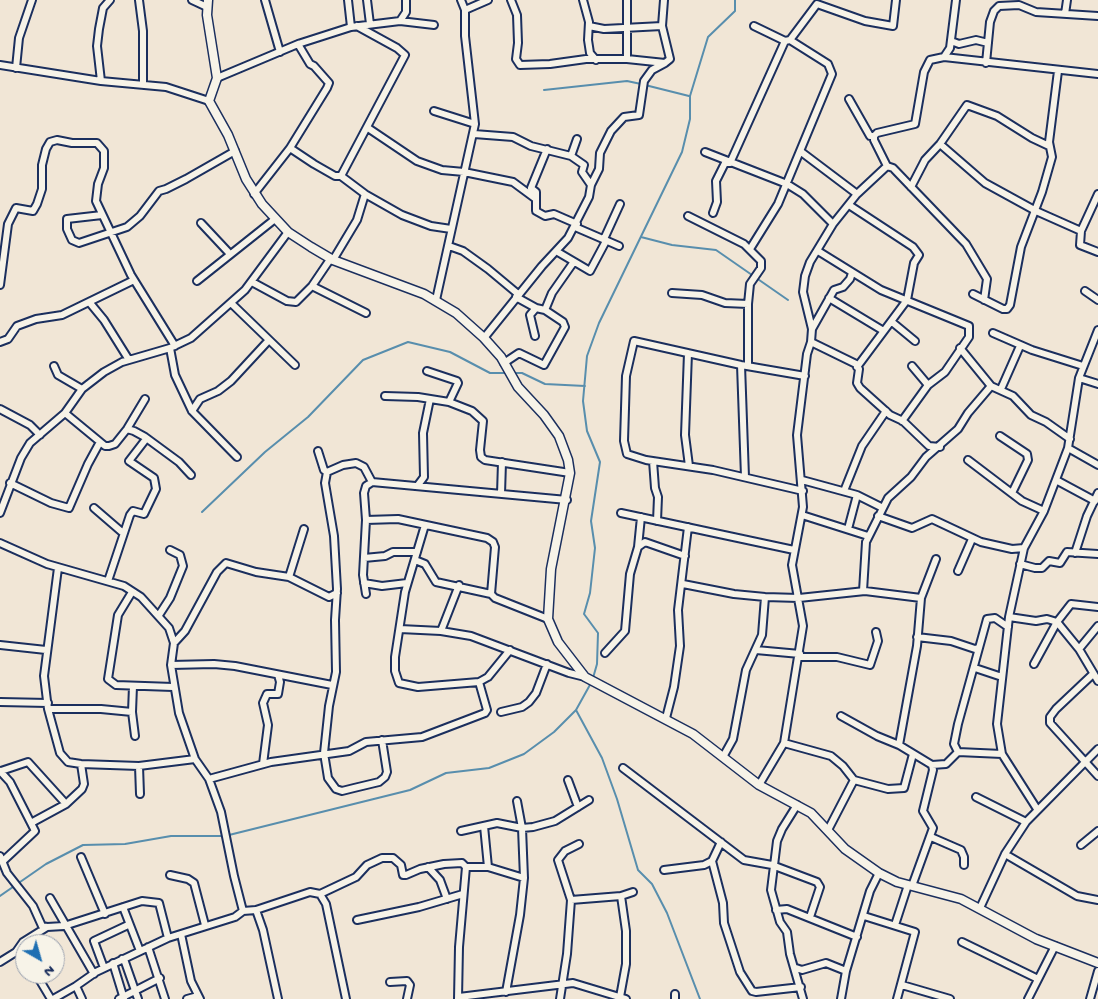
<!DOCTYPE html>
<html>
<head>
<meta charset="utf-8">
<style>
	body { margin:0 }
	#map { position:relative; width:1098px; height:999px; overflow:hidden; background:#f1e6d6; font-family:"Gochi Hand",sans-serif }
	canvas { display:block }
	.north { position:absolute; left:15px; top:934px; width:50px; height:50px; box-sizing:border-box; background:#f7f3e8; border:1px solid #9fa5b1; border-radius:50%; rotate:142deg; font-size:14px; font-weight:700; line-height:20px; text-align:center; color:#1b2f5e }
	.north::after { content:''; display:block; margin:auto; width:18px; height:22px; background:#1f6fb2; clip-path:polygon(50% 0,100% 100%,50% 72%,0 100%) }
</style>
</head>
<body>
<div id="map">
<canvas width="1098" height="999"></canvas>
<div class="north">N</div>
</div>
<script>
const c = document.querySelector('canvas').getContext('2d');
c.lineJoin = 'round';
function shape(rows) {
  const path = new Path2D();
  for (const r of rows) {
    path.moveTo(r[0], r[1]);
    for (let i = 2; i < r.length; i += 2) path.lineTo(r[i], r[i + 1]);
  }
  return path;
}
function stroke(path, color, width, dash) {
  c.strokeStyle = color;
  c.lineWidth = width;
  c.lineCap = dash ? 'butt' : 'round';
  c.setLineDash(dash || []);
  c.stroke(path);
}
stroke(shape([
	[645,85,689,96],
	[544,90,627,81,641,84],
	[641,237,672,245,716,250,788,300],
	[512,373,522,373,545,384,585,386],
	[202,512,265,452,308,417,363,360,408,342,450,352,490,373,507,373],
	[593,678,597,664,598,633,584,614,590,593,595,548,591,521,600,462,587,431,583,401,587,356,599,323,682,152,690,119,690,96,708,37,735,11,735,0],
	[576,710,602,758,617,799,638,870,652,884,667,913,700,999],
	[229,835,410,790,446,773,489,768,524,754,554,732,576,710,591,683],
	[0,896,46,864,83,845,125,844,171,836,224,836]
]), '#588ead', 2);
const minor = shape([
	[139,0,143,31,143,84],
	[192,0,207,7],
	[265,0,280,52],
	[348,0,351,27],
	[367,0,370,24],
	[511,0,517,15,518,43,516,59,520,65,550,64,586,59,627,59,665,63,670,59,662,26,664,0],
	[583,0,589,22,588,40,590,53,596,60],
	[627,0,627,59],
	[465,10,488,0],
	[1065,14,1067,0],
	[400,21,406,12,406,0],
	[589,26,604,29,662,26],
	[754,26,785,41],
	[951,41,959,44,976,40,988,43],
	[944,57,950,48,956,0],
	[986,63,990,22,994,11,999,6,1019,5,1036,12,1098,16],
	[0,65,101,81,166,87,209,101],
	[16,68,19,38,32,0],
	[217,78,298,44,351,27,400,21,434,25],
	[101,81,97,46,99,29,103,8,110,0],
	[849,99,870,136,874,136],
	[434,111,475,124],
	[368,128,417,161,442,170,464,172,513,182,536,199,536,211,545,216,554,214,577,224],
	[474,134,513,137,531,146,571,156],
	[874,136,877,133,915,124,924,72,930,60,944,57,1098,74],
	[874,136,874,140,887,166,893,168,966,244,987,279,984,300],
	[577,139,571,156,584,165,582,172,591,185],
	[940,144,985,183,1036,211,1081,231],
	[290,148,314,164,335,176,341,176,365,194,402,215,431,226,451,229],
	[800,151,857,194],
	[705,152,787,184,803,194,833,224],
	[730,163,785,41,790,40,817,4,865,21,893,26,896,0],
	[341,176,405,55,397,48,357,26],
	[911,187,925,160,940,144,967,105,997,116,1032,138,1049,146],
	[254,194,290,148,327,88,329,83,314,66,310,64,298,44],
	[1098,194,1081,231,1080,245,1098,252],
	[536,199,536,192,531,188,547,149],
	[849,205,913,247,919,255,914,263,907,300,857,367],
	[713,213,717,202,716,181,725,163,729,163],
	[102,215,67,219,67,229,72,240,79,243,127,227,140,216,159,191,166,189,186,179,235,151],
	[688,216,744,244,761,261,761,268,750,284,748,304,748,366],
	[201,223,230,254],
	[575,227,619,246],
	[604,239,620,204],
	[449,246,463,251,488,269,518,294],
	[750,249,778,204,832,74,828,64,790,40],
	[556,251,590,271,606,241],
	[818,251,881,290,969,326,969,337,945,372,928,385,902,421],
	[333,260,357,220,365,194],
	[197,281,275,219],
	[252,282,287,301,296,302,312,286,331,258],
	[0,285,8,224,16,208,33,211,37,204,42,189,42,165,46,149,50,142,57,140,72,143,97,143,104,151,104,168,98,184,96,201,131,275,175,346],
	[312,286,366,313],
	[1085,291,1098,300],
	[672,293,702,295,725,303,748,304],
	[973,294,1003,309,1007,309,1010,305,1021,247,1042,192,1052,157,1049,142,1058,71],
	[516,297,536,308],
	[829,298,882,330],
	[436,300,475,124,465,36,465,10,461,0],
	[90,303,104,320,129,360],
	[232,304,295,365],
	[892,322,915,341],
	[812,329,834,290,843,287,850,279,852,273],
	[993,333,1032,350,1083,366],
	[535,336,530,315,536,308,545,310,552,293,573,263],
	[484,338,542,266,568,238,589,197,591,185,599,169,600,153,611,131,624,117,639,115,644,81,652,70,665,63],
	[0,342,8,339,17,326,36,319,62,315,134,280],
	[811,342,856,364,859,369,857,383,860,388,890,415,903,421,929,446,940,447],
	[170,348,175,375,192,411,237,457],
	[960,348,991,386,1013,396,1031,415,1046,422,1070,439],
	[688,353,685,435,689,466],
	[504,363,519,353,544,365,565,327,563,322,545,310],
	[741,365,745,477],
	[54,366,58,375,82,389],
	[912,366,928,385],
	[427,371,457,381,458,383,449,402],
	[1079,378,1098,384],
	[1001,389,1020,346],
	[385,396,418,397,449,402,472,411,483,421,480,450,481,457,485,460,570,473],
	[0,409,30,425,40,435],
	[192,411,200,399,218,391,231,381,269,340],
	[65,413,105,446,109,446,115,444,127,429,145,399],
	[127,429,134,431,145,437,179,462,191,475],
	[1000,436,1027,454,1028,460,1012,493],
	[1068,448,1098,465],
	[318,451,324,470,327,472,325,483,334,536,337,589,335,620,336,672,329,706,324,753,328,778,336,789,342,791,354,788,379,782,385,777,387,772,382,740],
	[968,460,1022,501,1044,511],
	[653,461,655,488,658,497,657,521],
	[327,472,343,465,356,463,364,467,372,482],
	[802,480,857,495,883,508],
	[1056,480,1095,501],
	[10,483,51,503,69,508,88,464,100,442],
	[418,485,424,477,423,433,430,399],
	[803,491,713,470,646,460,627,454,624,441,626,376,634,341,741,365,805,376],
	[844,491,862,446,886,411],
	[501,494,502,462],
	[94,508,123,533],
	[0,513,21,458,30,443,65,413,82,389,104,372,122,362,170,348,191,338,245,290,288,232],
	[621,513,794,550],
	[802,515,868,536],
	[878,516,912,528,932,519,981,542,1012,549,1024,548],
	[366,520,398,519,487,538,493,542,495,547,491,594],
	[425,525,405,592,395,657,395,671,399,683,418,687,479,682,488,677,510,650],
	[848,529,857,495],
	[0,543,47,564,124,586,141,597,169,628,174,643,171,665,179,713,195,759,209,779,221,812,234,876,243,911,256,910,310,892,320,894,326,904,346,999],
	[638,547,641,517],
	[1075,553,1087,516,1098,493],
	[364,558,385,556,393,552,417,552],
	[415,560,425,564,436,582,491,594,495,598,548,619],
	[1020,564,1035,568,1042,568,1049,561,1060,563,1067,552,1098,554],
	[58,568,44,676,48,709,60,753,68,762,81,764,139,766,195,759],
	[958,571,972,539],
	[289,577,304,529],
	[108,581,130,515,133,511,144,514,156,489,154,478,129,461,146,439],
	[364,583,382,586,407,583],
	[683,584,734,594,765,597,799,598,865,591,921,598],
	[863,591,866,542,888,498,911,477,926,457,958,429,968,413,991,386],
	[132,592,118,615,108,679,116,685,173,687],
	[366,594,363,575,366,520,364,493,366,486,372,482,567,500],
	[159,615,170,598,183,566,180,555,170,550],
	[1009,617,1036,621,1047,619,1057,622,1079,649,1098,681],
	[400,629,441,631,471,636,569,673,585,677],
	[441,631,459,585],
	[917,637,951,641,975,649,978,648],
	[174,643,185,631,217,572,226,563,256,572,289,577,329,597,337,593],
	[0,645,46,650],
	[1079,649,1098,626],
	[756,650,800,654],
	[605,653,625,631,630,574,638,547,645,542,685,556],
	[799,657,837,657,870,665,878,641,876,632],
	[1034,664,1057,622,1071,604,1098,607],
	[171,665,214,664,235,666,332,685],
	[975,668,1002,677],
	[1093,674,1056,709,1050,717,1050,723,1098,776],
	[133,686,132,712,135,736],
	[0,702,48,703],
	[48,709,101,709,132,712],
	[501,712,522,707,529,702,536,693,547,664],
	[841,716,877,736,899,745,932,765,933,770,923,811,933,828,912,886],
	[666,718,674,687,680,646,678,610,688,527],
	[784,743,831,756,843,766,854,780,888,789,904,788,913,754],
	[899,745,917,646,921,598,936,559],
	[958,752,954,744,958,724,987,619,995,618,1008,627],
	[723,757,733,739,746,670,762,635,765,597],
	[263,764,268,725,263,703,267,694,278,694,280,682,278,675],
	[932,765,946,764,958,752,1002,754],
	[139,766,140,794],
	[623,768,744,860,772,865,817,882,820,887,810,917],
	[0,771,10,782,35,831,3,861],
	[1,771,28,762,66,804],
	[209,779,271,762,349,751,366,742,422,737,485,713,487,710,479,682],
	[568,780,578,807],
	[759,785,784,743,803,626,792,565,803,507,797,435,807,354,811,342,812,329,803,292,805,276,810,262,833,224,857,194,887,166],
	[976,797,1026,822],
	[797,805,782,829,777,841,771,890,780,922,787,932,790,954,803,999],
	[1037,809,1002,754,997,724,1009,617,1024,548,1044,511,1068,448,1079,378,1098,330],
	[31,823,66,804,82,789,84,784,81,764],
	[484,826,488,867],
	[828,830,854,780],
	[461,831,497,823,522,828,533,827,555,821,589,800],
	[931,837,961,850,964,857,964,865],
	[721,842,712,861,723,903,724,923,740,972,752,991,756,992,801,987],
	[1081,845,1098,831],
	[1005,854,1077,896,1098,900],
	[0,856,7,873,33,906,42,926,47,927],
	[81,857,105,914],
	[428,867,440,880,447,899],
	[664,870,704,865,712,861],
	[170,875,188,879,194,883,205,925],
	[320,894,356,877,367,865,382,858,393,858,401,865,403,875,406,875,420,869,444,864,462,863,466,867],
	[50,898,94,974],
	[571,900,621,896,633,892],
	[123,907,140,951],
	[980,908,1005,854,1026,822,1098,749],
	[256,910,263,930,278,999],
	[776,910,787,909,857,937],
	[864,916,915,932,897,999],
	[357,920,419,907,463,894],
	[895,925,908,885],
	[181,934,191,981,200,999],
	[962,942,1038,979],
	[148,947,165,999],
	[16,952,21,953,25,957],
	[122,959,125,962,138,999],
	[0,962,16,952,23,942,47,927,64,926,142,901,159,903,168,938],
	[113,963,124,999],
	[104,968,94,941,128,925],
	[796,968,802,970,826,963,846,971],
	[36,974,51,999],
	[390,982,407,981,410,985,407,999],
	[902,985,950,999],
	[506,992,520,915,524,878,522,828,517,801],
	[459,997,573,983,626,999],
	[620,997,626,964,626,931,621,896],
	[53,999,76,986],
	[82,999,76,986,96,972,168,938,235,917,243,911],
	[119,999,160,978],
	[187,999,198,996],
	[458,999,459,947,466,867,488,867,524,878],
	[560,999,567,954,571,900,558,860,565,851,579,844],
	[675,999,675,994],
	[841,999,846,971,870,891,879,873],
	[1028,999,1055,946],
	[1090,999,1098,971]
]);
const tertiary = shape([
	[208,0,207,15,217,78,209,101,228,135,246,179,262,204,288,232,311,247,333,260,424,294,456,313,484,338,501,357,518,387,544,415,559,436,568,460,570,473,551,569,548,619,558,642,585,677,693,734,759,785,811,813,845,849,879,873,897,882,961,899,1036,939,1098,963]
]);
stroke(minor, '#1b2f5e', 10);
stroke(tertiary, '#1b2f5e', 11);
stroke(minor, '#f7f3e8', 6);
stroke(tertiary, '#f7f3e8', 8);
</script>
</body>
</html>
